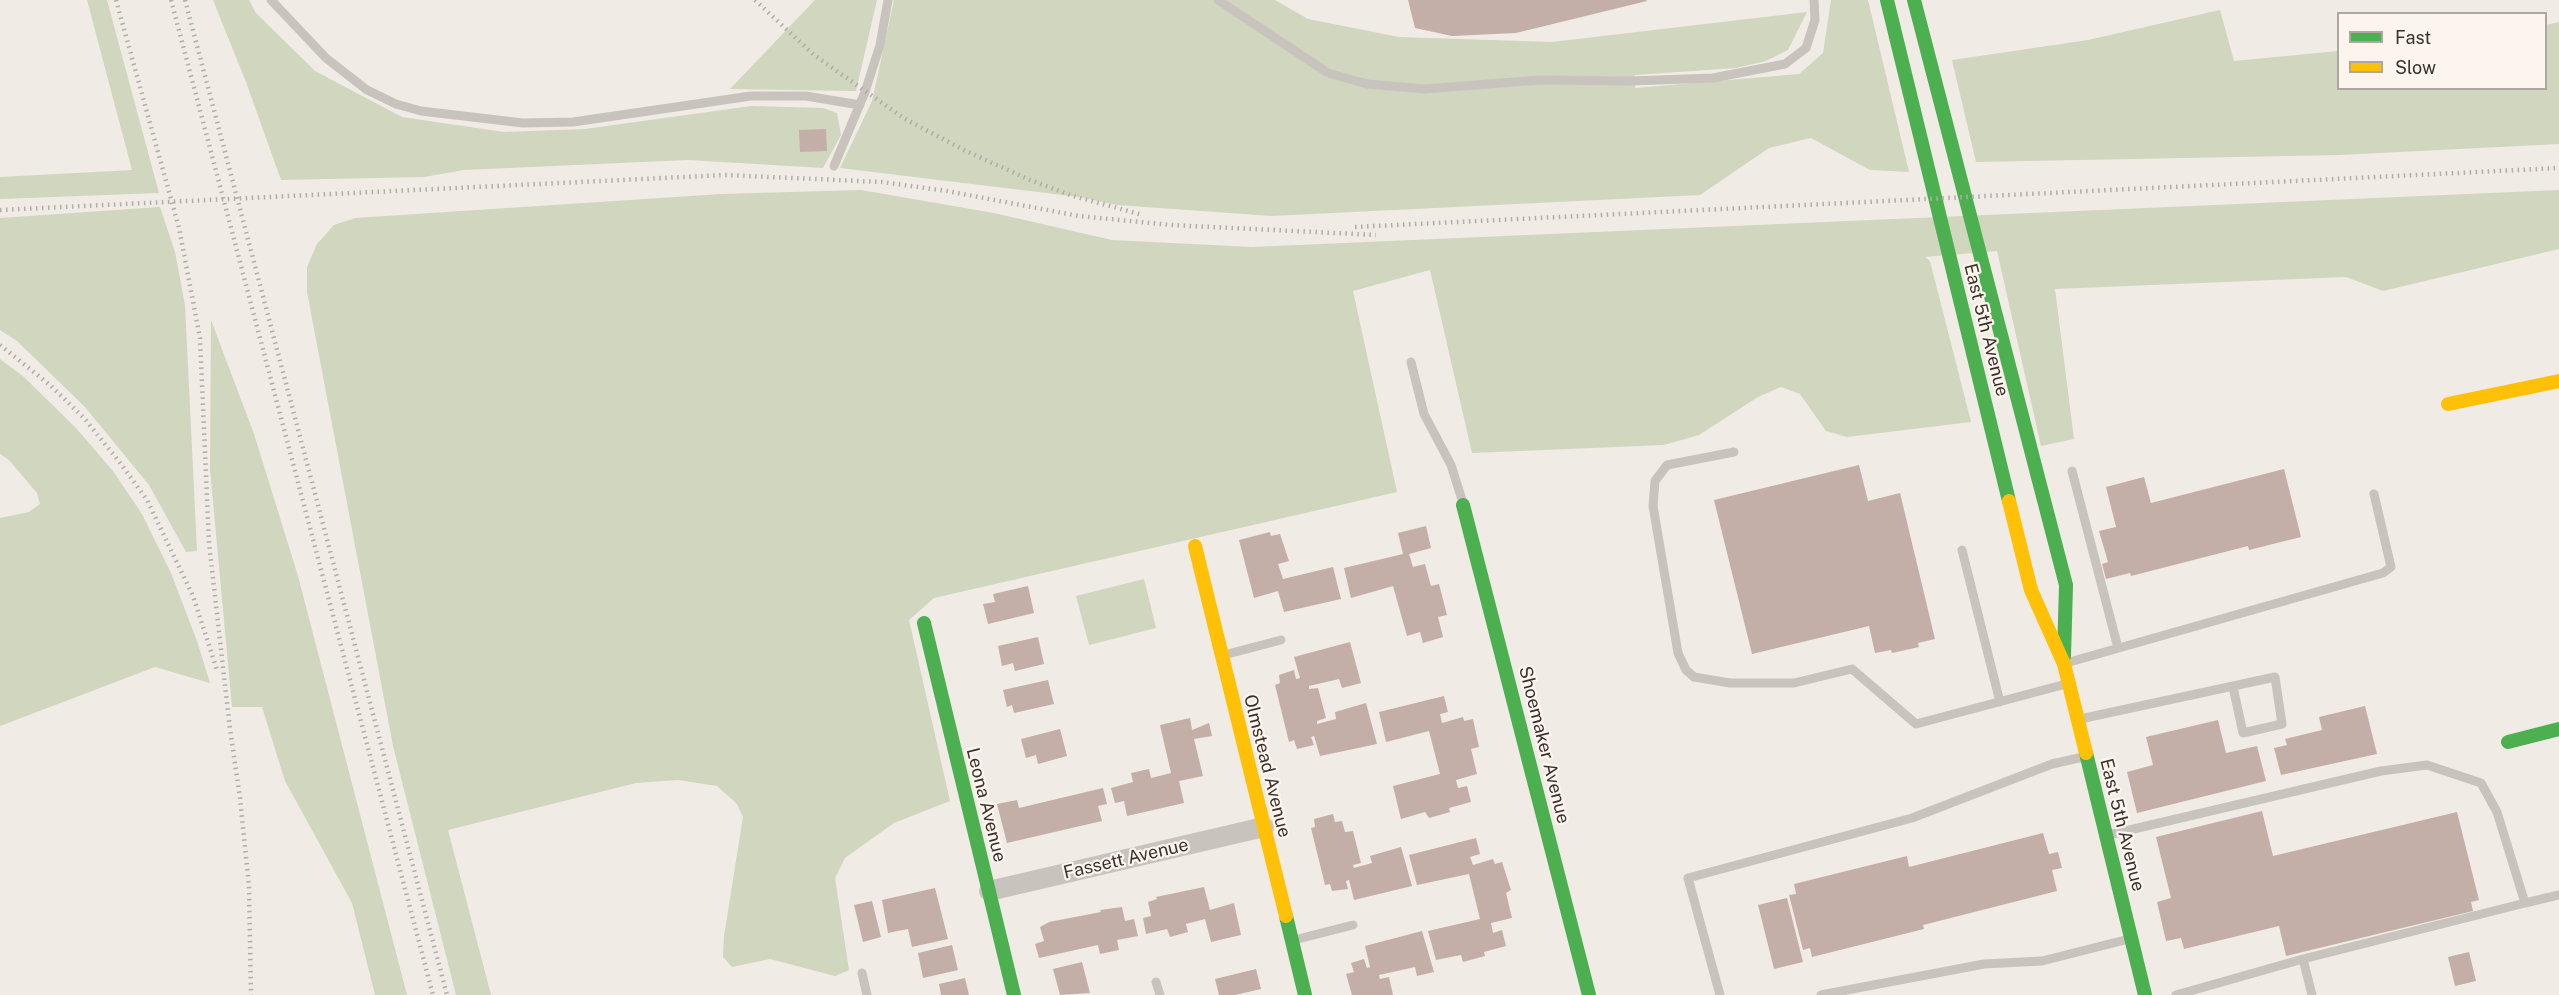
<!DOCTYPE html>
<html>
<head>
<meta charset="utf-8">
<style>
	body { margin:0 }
	#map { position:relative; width:2559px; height:995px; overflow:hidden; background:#f0ebe5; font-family:"Public Sans",sans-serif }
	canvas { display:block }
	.legend { position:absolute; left:2337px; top:12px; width:210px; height:78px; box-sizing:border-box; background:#fbf5ee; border:2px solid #aea6a0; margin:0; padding:8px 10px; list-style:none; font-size:18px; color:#3b302b }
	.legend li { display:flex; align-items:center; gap:12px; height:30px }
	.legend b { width:30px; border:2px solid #aea6a0 }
</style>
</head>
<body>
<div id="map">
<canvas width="2559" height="995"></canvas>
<ul class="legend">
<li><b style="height:8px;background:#4caf50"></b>Fast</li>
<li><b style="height:8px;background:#ffc107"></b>Slow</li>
</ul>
</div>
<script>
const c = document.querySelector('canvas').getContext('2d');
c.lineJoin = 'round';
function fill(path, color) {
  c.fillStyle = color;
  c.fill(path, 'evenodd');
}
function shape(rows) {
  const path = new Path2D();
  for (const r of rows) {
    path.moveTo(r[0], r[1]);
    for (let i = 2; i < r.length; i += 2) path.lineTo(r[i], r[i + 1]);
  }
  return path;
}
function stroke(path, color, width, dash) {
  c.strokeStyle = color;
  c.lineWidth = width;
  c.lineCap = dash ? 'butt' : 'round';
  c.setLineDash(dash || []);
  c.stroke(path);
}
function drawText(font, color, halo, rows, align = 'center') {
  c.font = font + ' "Public Sans",sans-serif';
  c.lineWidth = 4.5;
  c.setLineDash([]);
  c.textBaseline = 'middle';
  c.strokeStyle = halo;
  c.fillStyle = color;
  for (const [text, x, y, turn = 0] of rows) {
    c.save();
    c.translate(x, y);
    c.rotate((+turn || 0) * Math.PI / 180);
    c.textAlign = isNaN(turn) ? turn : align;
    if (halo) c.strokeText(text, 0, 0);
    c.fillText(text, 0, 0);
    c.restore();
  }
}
fill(shape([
	[87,0,107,0,159,193,0,199,0,177,132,170],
	[213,0,249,0,256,13,315,71,402,117,504,132,585,129,751,106,823,108,837,113,841,135,823,168,688,160,464,170,424,177,281,180,246,82],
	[815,0,877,0,856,91,730,89],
	[894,0,1275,0,1308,19,1399,37,1552,42,1807,12,1788,50,1766,61,1736,68,1635,75,1635,88,1799,74,1823,53,1831,0,1868,0,1909,172,1870,170,1811,138,1769,148,1700,195,1272,216,1117,205,1079,197,840,168,872,101],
	[2220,10,2234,61,2338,51,2338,88,2546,88,2546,25,2559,22,2559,144,2340,155,1976,162,1952,60,2088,40],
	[861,190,994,213,1112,240,1252,247,2559,190,2559,249,2383,291,2346,277,2055,289,2074,439,2041,446,1997,251,1925,257,1930,261,1971,422,1847,437,1826,431,1800,394,1781,387,1758,397,1699,435,1664,445,1472,453,1430,270,1353,291,1397,492,934,598,909,620,950,801,894,823,845,858,835,878,849,970,835,976,770,959,732,967,723,957,724,936,743,817,737,804,717,786,678,780,636,783,448,830,491,995,456,995,393,746,307,292,307,267,317,244,334,225,355,218,721,194],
	[160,207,175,252,185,305,197,551,186,552,149,485,85,407,17,341,0,330,0,218],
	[211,320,254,434,298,576,407,995,375,995,352,903,285,781,262,707,232,707,210,469],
	[0,359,24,377,76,428,113,471,142,514,171,573,197,641,210,683,155,667,0,726,0,518,29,512,40,504,37,493,9,460,0,454],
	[1144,579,1156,628,1089,645,1076,596]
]), '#d1d6bf');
fill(shape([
	[1408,0,1646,0,1647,1,1516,33,1452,36,1415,28],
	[826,129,827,151,800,152,799,130],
	[1859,465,1868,501,1900,493,1935,639,1918,643,1919,647,1892,653,1891,650,1875,653,1869,626,1752,654,1714,500],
	[2284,469,2301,537,2249,550,2248,546,2131,576,2130,573,2106,579,2102,564,2108,562,2099,531,2116,527,2106,487,2144,477,2151,503],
	[1426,526,1431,548,1409,554,1413,567,1425,564,1431,586,1439,584,1447,615,1438,617,1443,637,1423,643,1420,632,1407,636,1393,586,1351,598,1344,568,1403,554,1398,533],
	[1270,532,1271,536,1280,534,1289,561,1278,564,1283,579,1333,567,1341,599,1284,612,1278,591,1254,598,1239,540],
	[1028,586,1034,613,988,624,983,604,995,602,993,594],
	[1038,637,1044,664,1015,671,1013,663,1002,666,998,646],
	[1350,642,1361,683,1342,688,1339,679,1309,686,1309,689,1318,688,1326,718,1317,721,1317,724,1336,719,1335,712,1366,703,1377,744,1320,756,1314,736,1311,737,1314,745,1297,749,1294,740,1289,742,1275,685,1280,683,1279,675,1294,670,1296,679,1300,678,1294,657],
	[1048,680,1054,704,1014,713,1012,705,1007,707,1003,690],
	[1444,696,1448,712,1440,714,1442,723,1463,717,1464,721,1473,719,1479,747,1471,749,1477,774,1456,780,1458,788,1467,786,1471,802,1449,808,1450,812,1429,818,1425,812,1401,819,1393,786,1440,774,1429,731,1386,742,1379,712],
	[2365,706,2377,754,2281,775,2274,748,2287,745,2285,739,2322,730,2319,717],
	[1190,718,1192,730,1209,723,1212,736,1194,739,1203,776,1179,781,1184,803,1127,816,1124,801,1115,803,1111,788,1133,782,1131,773,1149,769,1151,778,1171,773,1160,725],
	[2218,720,2226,753,2257,746,2266,781,2137,813,2127,772,2153,765,2146,737],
	[1060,729,1067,756,1038,764,1036,755,1026,758,1021,739],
	[1103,788,1107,804,1098,806,1102,821,1007,843,997,804,1017,800,1019,808],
	[2262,811,2273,856,2457,812,2479,900,2471,902,2473,911,2286,956,2279,926,2184,949,2181,938,2166,941,2157,902,2171,898,2156,837],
	[1333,814,1335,822,1342,821,1345,832,1353,831,1361,863,1353,865,1354,868,1372,863,1370,856,1401,847,1412,886,1354,900,1349,880,1346,881,1348,889,1332,891,1330,884,1325,885,1311,828,1315,827,1314,819],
	[2043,833,2049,854,2058,852,2062,868,2052,870,2057,891,1923,925,1924,929,1812,957,1810,948,1803,950,1789,895,1796,894,1794,884,1907,856,1909,867],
	[1476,838,1480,854,1470,857,1473,865,1493,859,1495,864,1502,862,1511,890,1506,893,1512,918,1491,923,1493,933,1502,930,1506,946,1484,952,1485,956,1463,962,1461,955,1436,960,1428,931,1480,919,1469,874,1417,885,1409,855],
	[1204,887,1210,910,1234,903,1241,935,1211,942,1205,919,1186,924,1188,932,1170,937,1167,929,1146,934,1143,918,1151,916,1148,902,1157,899,1156,897],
	[935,888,948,939,912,947,908,929,888,933,882,900],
	[1787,898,1803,962,1774,969,1758,905],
	[872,901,881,937,863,942,854,905],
	[1122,907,1125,921,1134,919,1138,936,1117,940,1119,950,1100,954,1098,945,1039,958,1035,944,1044,941,1040,927,1049,922,1101,912,1100,910],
	[1422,931,1434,972,1417,976,1415,967,1379,975,1380,979,1389,977,1393,995,1352,995,1346,974,1354,972,1351,963,1364,959,1367,968,1370,967,1365,946],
	[952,945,958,970,923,978,918,953],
	[2469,952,2476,981,2455,986,2448,957],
	[1082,962,1090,993,1060,995,1053,969],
	[1256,969,1261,989,1235,995,1219,995,1215,979],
	[965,978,969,995,941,995,939,984]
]), '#c3afa7');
stroke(shape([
	[271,0,326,58,367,90,396,104,421,111,523,123,573,122,751,96,806,96,860,105],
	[1218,0,1328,73,1367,84,1424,89,1540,80,1631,81,1713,78,1785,64,1806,48,1815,20,1814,0],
	[834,166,865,92,880,45,888,0],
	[1411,362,1424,414,1451,465,1463,503],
	[1734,452,1667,465,1655,481,1653,506,1678,653,1686,670,1694,677,1730,683,1794,683,1852,669,1916,724,2066,684],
	[2072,471,2118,648],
	[1962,550,2000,702],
	[1224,655,1281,640],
	[2066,663,2383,573,2391,567,2374,494],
	[2080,719,2275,677,2282,724,2243,733,2233,687],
	[2108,835,2381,771,2427,765,2481,783,2497,812,2525,903,2303,959],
	[2525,903,2559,895],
	[1294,940,1353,925],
	[862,973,867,995],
	[1156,982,1160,995],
	[1720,995,1688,878,1912,818,2052,764,2083,757],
	[1821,995,1984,964,2042,961,2129,939],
	[2176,995,2303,959,2312,995]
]), '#c9c3be', 9);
stroke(shape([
	[989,891,1264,827]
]), '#c9c3be', 20);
stroke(shape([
	[1887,0,2009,501],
	[1914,0,2066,585,2064,656],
	[1463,505,1589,995],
	[924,623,1014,995],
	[2508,742,2559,729],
	[2086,753,2145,995],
	[1286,916,1305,995]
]), '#4caf50', 14);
stroke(shape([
	[2448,404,2559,381],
	[2009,501,2031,590,2064,664,2086,753],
	[1195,546,1286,916]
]), '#ffc107', 14);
stroke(shape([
	[116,0,179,228,200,338,209,543,230,729,240,798,249,886,251,995],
	[171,0,433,995],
	[185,0,447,995],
	[755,0,814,55,905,119,966,151,1030,180,1073,196,1143,215],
	[0,210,725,175,882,182,947,191,1079,216,1171,225,1376,235],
	[1355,227,2559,168],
	[0,345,50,385,84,418,121,464,147,500,193,596,217,670]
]), '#b1aca8', 4.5, [1.5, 4.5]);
drawText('18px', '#3b302b', '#fbf5ee', [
	["East 5th Avenue",1986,330,76],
	["Shoemaker Avenue",1544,745,76],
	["Olmstead Avenue",1267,766,76],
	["Leona Avenue",986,805,76],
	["East 5th Avenue",2122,825,76],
	["Fassett Avenue",1126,859,-13]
]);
</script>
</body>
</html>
